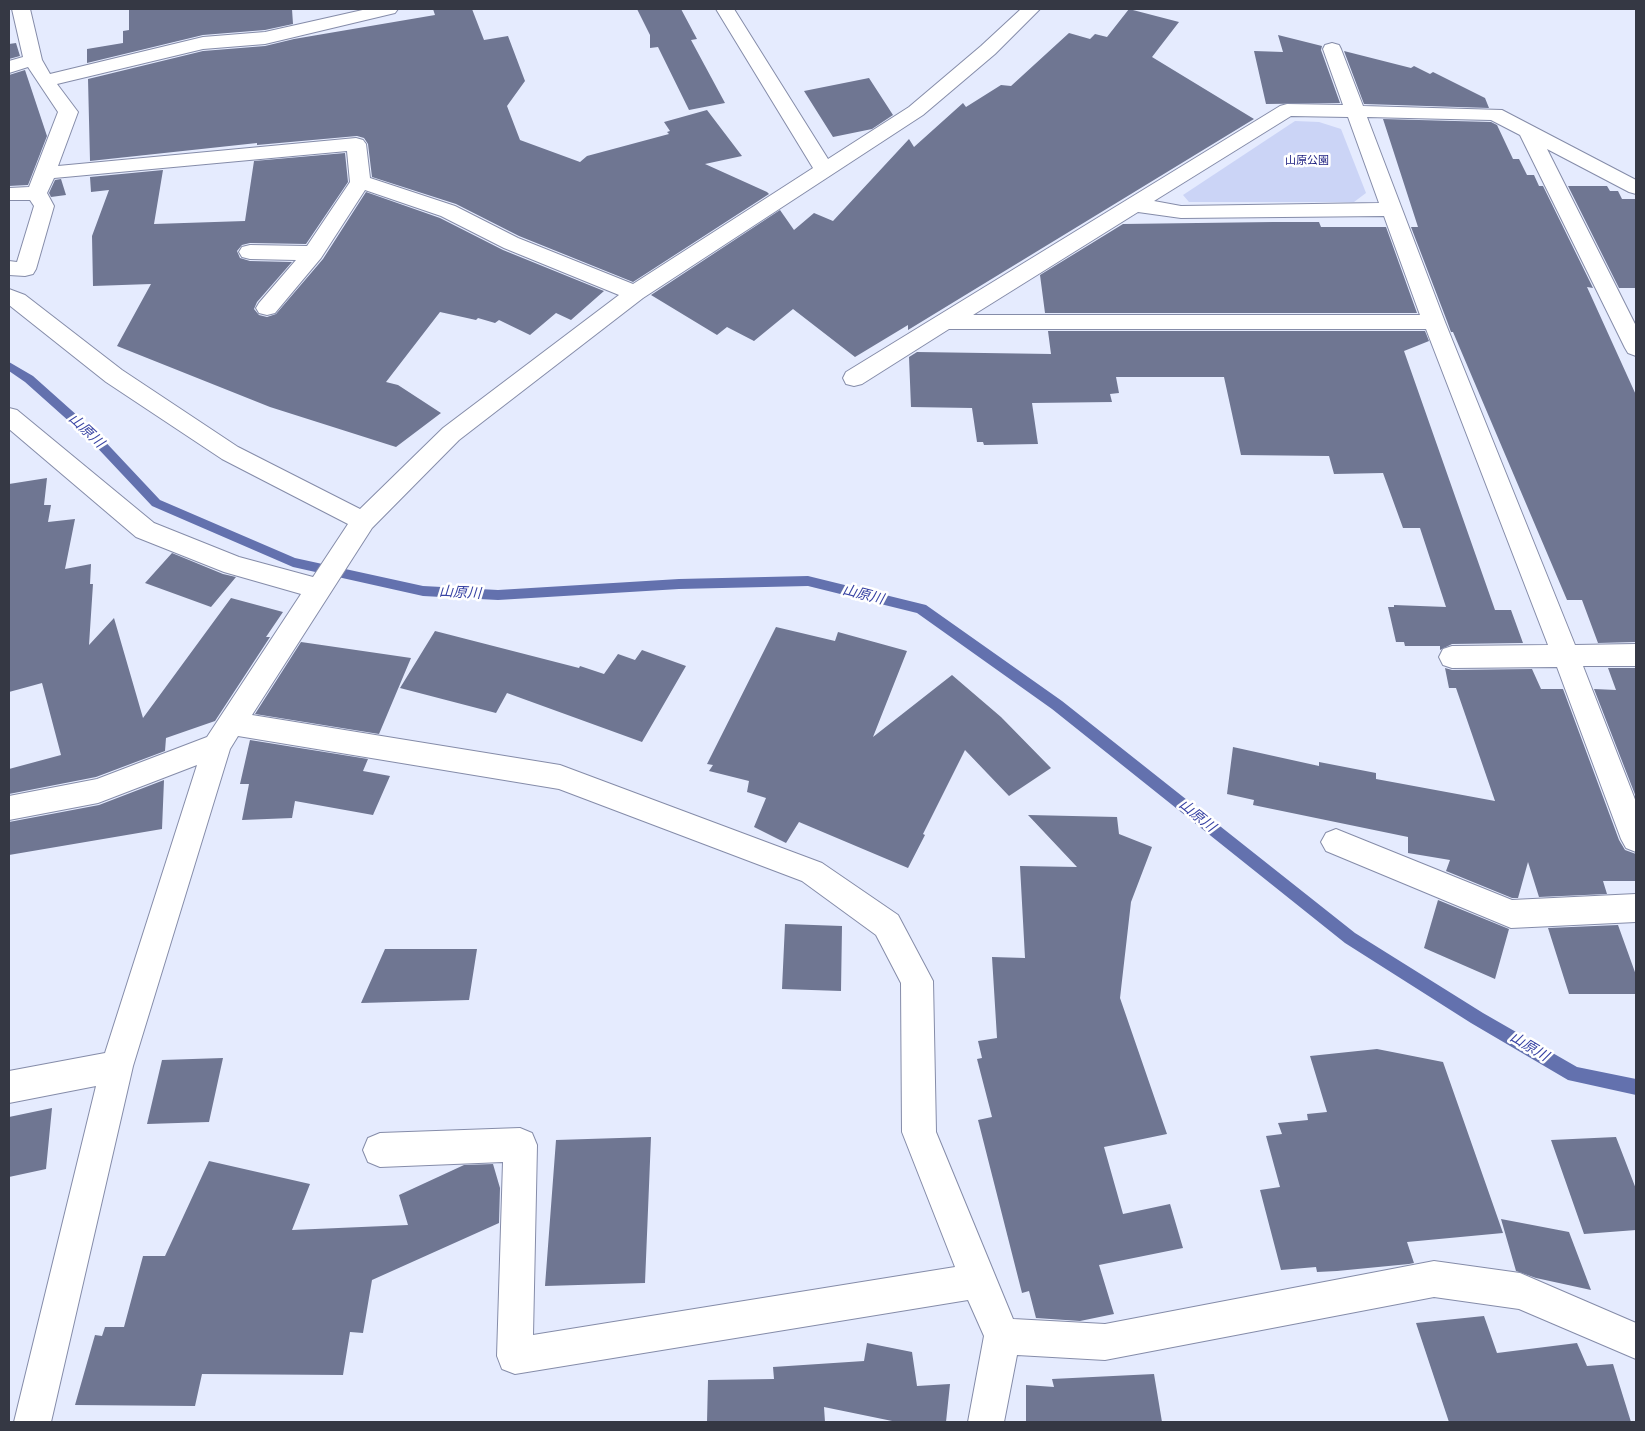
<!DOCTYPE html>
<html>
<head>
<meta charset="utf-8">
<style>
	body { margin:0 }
	#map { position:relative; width:1645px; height:1431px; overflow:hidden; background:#e5ebfe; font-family:"Fira Sans",sans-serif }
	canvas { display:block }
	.frame { position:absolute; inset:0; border:10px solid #353844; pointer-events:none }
</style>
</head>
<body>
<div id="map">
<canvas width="1645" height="1431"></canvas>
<div class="frame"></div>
</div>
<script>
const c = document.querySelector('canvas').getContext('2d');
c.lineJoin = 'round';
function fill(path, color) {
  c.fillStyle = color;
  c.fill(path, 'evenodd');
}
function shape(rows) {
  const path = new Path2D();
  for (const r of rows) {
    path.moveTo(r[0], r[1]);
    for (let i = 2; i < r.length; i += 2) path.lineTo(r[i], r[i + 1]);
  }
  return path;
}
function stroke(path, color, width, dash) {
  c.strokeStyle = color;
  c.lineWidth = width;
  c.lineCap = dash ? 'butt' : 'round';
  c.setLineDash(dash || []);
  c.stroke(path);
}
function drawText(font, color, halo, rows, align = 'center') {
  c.font = font + ' "Fira Sans","Noto Sans JP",sans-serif';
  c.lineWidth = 5;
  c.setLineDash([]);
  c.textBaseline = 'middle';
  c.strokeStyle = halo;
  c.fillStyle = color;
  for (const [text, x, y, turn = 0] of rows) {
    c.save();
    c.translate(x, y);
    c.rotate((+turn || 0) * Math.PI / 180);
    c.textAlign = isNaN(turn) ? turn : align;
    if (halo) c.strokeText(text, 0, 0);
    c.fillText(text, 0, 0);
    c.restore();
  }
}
fill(shape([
	[1295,121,1319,122,1341,129,1366,193,1354,202,1189,202,1183,195]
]), '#cbd4f6');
fill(shape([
	[9,362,33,376,98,434,160,500,295,558,423,586,498,590,679,579,808,576,926,605,1062,701,1355,933,1483,1013,1577,1067,1636,1079,1636,1095,1568,1080,1471,1023,1345,943,1052,709,917,613,808,586,679,589,498,600,423,596,293,567,152,506,90,440,25,382,9,371,9,362]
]), '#6371ae');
fill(shape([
	[129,9,292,9,293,24,265,30,203,35,87,63,87,49,123,43,123,31,129,30],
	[433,9,472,9,484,40,508,36,525,81,507,106,520,140,580,162,587,156,669,134,667,132,670,131,664,122,707,110,742,156,705,164,767,192,769,194,633,282,519,236,456,204,372,177,368,144,364,138,357,136,257,145,257,143,90,161,88,79,203,51,265,46,294,39,435,15],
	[637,9,681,9,697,39,691,40,725,103,689,110,658,47,650,48,650,35],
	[1129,9,1179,22,1152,57,1254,119,908,330,908,325,855,357,793,309,754,341,727,327,717,335,651,295,780,210,794,230,814,213,833,221,909,139,914,147,963,103,966,107,1001,85,1011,86,1069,33,1090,39,1095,34,1107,37],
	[1278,35,1322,46,1321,50,1340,103,1266,104,1254,51,1283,52],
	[16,43,20,56,9,59,9,44],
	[1344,51,1411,68,1414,66,1430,74,1433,72,1485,98,1489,108,1364,104],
	[25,70,47,136,28,185,9,186,9,75],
	[869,78,893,115,872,129,833,137,804,91],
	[1383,119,1491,122,1497,125,1513,159,1519,159,1527,175,1534,175,1539,186,1543,186,1593,288,1587,287,1636,395,1636,642,1598,643,1582,600,1567,600,1453,332,1451,332,1447,321,1411,227,1418,227],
	[345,153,348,182,306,244,250,243,242,245,237,251,240,258,250,261,292,262,257,302,254,309,259,315,267,317,276,314,323,259,366,192,440,218,503,250,604,291,571,320,556,313,530,335,499,320,495,323,478,318,476,320,440,312,386,382,398,385,441,413,396,447,270,407,117,346,151,284,93,286,92,236,109,190,91,192,90,177,163,170,154,224,245,221,254,161],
	[61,179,66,195,51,197,49,193,55,180],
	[1568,186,1607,186,1610,191,1618,191,1622,199,1636,199,1636,288,1619,288],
	[1273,222,1319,222,1321,227,1386,227,1417,313,1045,313,1040,275,1123,224],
	[1048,331,1425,331,1429,341,1404,351,1495,610,1511,610,1523,643,1452,644,1440,650,1440,646,1405,646,1404,642,1396,642,1388,607,1394,607,1394,605,1446,607,1420,528,1403,528,1383,473,1334,474,1329,456,1241,455,1224,377,1116,377,1119,393,1110,394,1112,402,1032,403,1038,444,984,445,983,442,977,442,972,408,911,407,909,357,917,352,1051,354],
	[47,478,44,505,51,505,48,522,75,519,65,569,91,564,90,584,93,584,89,645,114,618,143,718,231,598,283,612,266,637,270,637,215,721,166,738,165,751,96,777,9,794,9,769,61,755,42,683,9,692,9,484],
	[172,553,223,574,236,577,211,607,145,583],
	[776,627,835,641,838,632,907,651,873,737,952,675,1001,717,1051,768,1009,796,965,750,923,834,925,835,908,868,799,822,786,843,754,827,766,798,747,792,749,781,709,771,713,765,707,764],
	[435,631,579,668,580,666,604,674,618,654,635,660,642,650,686,666,642,742,507,693,496,713,400,688],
	[301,642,411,658,379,734,255,714],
	[1445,668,1452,670,1532,669,1541,689,1563,689,1619,840,1625,850,1636,854,1636,881,1603,881,1607,894,1539,897,1528,862,1518,898,1512,898,1446,871,1450,860,1408,853,1408,837,1253,805,1254,800,1227,794,1233,747,1319,766,1319,762,1376,773,1376,779,1495,801,1456,688,1449,688],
	[1608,668,1636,668,1636,797,1594,689,1616,690],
	[250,740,368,759,363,771,390,776,373,815,295,801,292,818,242,820,249,784,240,784],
	[164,780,162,829,9,855,9,822,99,805],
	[1028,815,1117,817,1119,834,1152,847,1131,902,1120,998,1167,1134,1104,1147,1123,1214,1170,1204,1183,1248,1099,1265,1114,1314,1080,1321,1036,1318,1029,1291,1022,1293,978,1120,992,1117,977,1059,982,1058,978,1041,997,1038,992,957,1025,958,1020,866,1077,867],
	[1438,900,1509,929,1495,979,1424,948],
	[785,924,842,926,841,991,782,989],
	[1618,925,1636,975,1636,994,1569,994,1548,928],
	[385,949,477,949,469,1000,361,1003],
	[1377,1049,1443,1062,1503,1233,1407,1242,1414,1263,1409,1264,1337,1271,1317,1272,1316,1267,1281,1270,1260,1190,1280,1187,1266,1136,1282,1134,1278,1123,1308,1120,1307,1114,1327,1112,1310,1056],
	[223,1058,209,1122,147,1124,162,1060],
	[52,1108,46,1169,9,1177,9,1117],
	[651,1137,645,1283,545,1286,556,1140],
	[1616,1137,1636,1189,1636,1230,1584,1234,1551,1140],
	[209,1161,310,1184,292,1230,408,1225,399,1195,464,1165,493,1164,500,1188,499,1223,372,1280,363,1333,350,1332,343,1375,202,1374,195,1406,75,1405,95,1335,102,1336,105,1327,124,1327,143,1256,165,1256],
	[1501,1219,1569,1232,1591,1290,1536,1278,1516,1271],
	[1484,1316,1497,1353,1577,1343,1587,1366,1613,1364,1631,1422,1449,1422,1416,1323],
	[867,1343,912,1352,917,1386,950,1384,946,1422,897,1422,824,1407,825,1422,707,1422,708,1380,774,1379,773,1367,864,1361],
	[1154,1374,1162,1422,1026,1422,1026,1385,1054,1387,1052,1379]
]), '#6f7692');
const minor = shape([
	[12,9,30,9,42,60,50,74,203,37,265,32,367,9,398,9,395,13,265,44,203,49,57,84,78,112,58,166,356,138,363,140,366,144,370,178,455,206,518,238,633,284,813,168,716,9,734,9,828,159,909,107,981,46,1021,9,1040,9,995,54,923,115,643,298,459,440,372,528,252,715,560,765,822,863,898,915,933,981,936,1132,1013,1319,1105,1324,1434,1261,1520,1273,1636,1323,1636,1359,1519,1309,1434,1297,1105,1360,1017,1355,1004,1422,968,1422,984,1336,968,1300,515,1374,502,1369,497,1356,503,1162,380,1167,368,1162,363,1150,368,1138,380,1133,520,1128,532,1133,537,1145,533,1335,955,1267,902,1132,901,983,876,935,802,881,559,789,238,736,230,749,133,1066,51,1422,14,1422,96,1086,9,1103,9,1071,105,1053,197,765,98,803,9,820,9,796,97,779,207,737,301,594,224,572,136,537,9,429,9,408,17,410,154,523,239,557,313,577,348,524,222,459,106,382,9,305,9,289,25,295,122,370,238,447,360,509,443,428,619,295,504,248,441,216,365,190,321,258,275,313,267,315,259,313,256,308,259,303,296,260,250,259,242,257,239,252,242,247,250,245,307,246,350,182,347,151,54,178,47,193,54,206,36,269,33,274,25,276,9,275,9,261,17,262,34,206,30,200,9,200,9,188,29,187,58,112,28,67,9,73,9,61,23,57,12,9],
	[1332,43,1339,45,1341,49,1363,106,1502,110,1636,180,1636,194,1629,192,1547,149,1636,326,1636,356,1628,353,1625,348,1520,135,1491,120,1367,117,1445,322,1575,645,1636,644,1636,666,1583,666,1636,802,1636,852,1626,848,1621,839,1557,667,1452,668,1443,665,1439,657,1443,649,1452,646,1548,645,1426,329,949,329,862,384,854,386,846,384,843,378,846,372,1280,106,1287,104,1343,105,1323,49,1325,45,1332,43],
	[1291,116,1348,117,1379,203,1181,206,1154,201,1291,116],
	[1138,212,1181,218,1384,216,1420,315,973,315,1138,212],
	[1336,829,1512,900,1636,894,1636,922,1511,928,1326,851,1321,842,1326,833,1336,829]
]);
stroke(minor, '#858ca9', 2);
fill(minor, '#fff');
drawText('11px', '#212382', '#fff', [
	["山原公園",1307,161]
]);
drawText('italic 14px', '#3843a4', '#fff', [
	["山原川",86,431,43],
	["山原川",460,593,3],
	["山原川",863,595,14],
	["山原川",1197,816,39],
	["山原川",1529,1047,31]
]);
</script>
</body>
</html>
